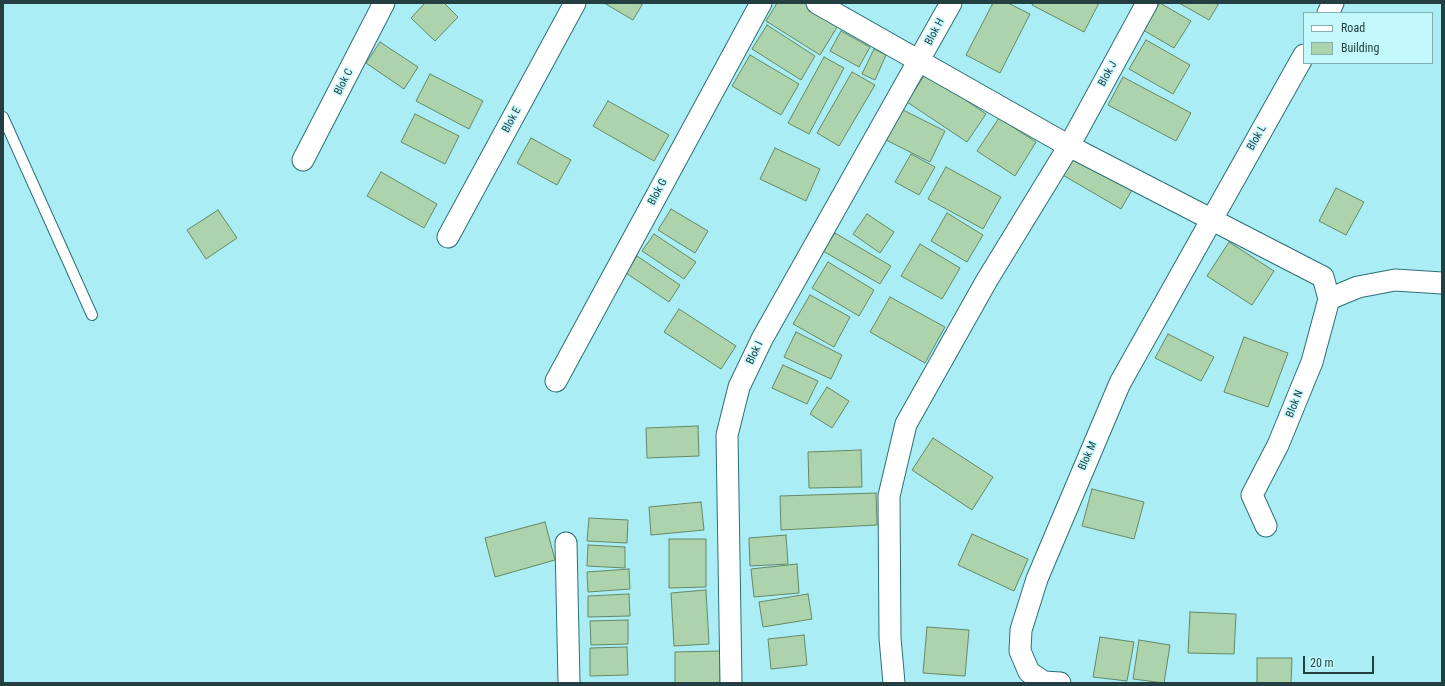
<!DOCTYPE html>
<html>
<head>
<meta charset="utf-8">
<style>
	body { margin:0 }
	#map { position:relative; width:1445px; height:686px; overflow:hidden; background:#aaedf4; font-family:"Roboto Condensed",sans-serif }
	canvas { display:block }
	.frame { position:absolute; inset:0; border:4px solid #233f41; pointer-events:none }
	.legend { position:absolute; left:1303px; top:12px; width:130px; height:52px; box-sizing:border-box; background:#c3f8fd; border:1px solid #83aeb2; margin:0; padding:5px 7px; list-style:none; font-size:12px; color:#233f41 }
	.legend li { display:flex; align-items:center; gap:8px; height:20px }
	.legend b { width:20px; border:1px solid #83aeb2 }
	.scale { position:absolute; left:1303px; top:656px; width:71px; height:18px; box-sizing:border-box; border:2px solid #233f41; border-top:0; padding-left:5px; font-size:12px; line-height:14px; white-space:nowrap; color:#233f41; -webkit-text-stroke:3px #c3f8fd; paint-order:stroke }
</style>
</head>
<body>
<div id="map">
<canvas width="1445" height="686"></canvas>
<div class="frame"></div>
<ul class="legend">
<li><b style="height:5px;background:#fff"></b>Road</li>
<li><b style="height:11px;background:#add3ac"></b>Building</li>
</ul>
<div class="scale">20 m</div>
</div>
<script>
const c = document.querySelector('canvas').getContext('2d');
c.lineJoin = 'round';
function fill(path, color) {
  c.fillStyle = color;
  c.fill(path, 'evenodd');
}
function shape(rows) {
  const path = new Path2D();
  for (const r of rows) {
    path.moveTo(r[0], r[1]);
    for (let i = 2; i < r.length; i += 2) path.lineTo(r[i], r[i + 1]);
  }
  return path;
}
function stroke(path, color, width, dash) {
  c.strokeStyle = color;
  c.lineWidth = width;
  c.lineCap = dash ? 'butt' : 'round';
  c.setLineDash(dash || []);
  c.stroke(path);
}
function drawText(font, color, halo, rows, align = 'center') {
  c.font = font + ' "Roboto Condensed",sans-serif';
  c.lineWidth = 3;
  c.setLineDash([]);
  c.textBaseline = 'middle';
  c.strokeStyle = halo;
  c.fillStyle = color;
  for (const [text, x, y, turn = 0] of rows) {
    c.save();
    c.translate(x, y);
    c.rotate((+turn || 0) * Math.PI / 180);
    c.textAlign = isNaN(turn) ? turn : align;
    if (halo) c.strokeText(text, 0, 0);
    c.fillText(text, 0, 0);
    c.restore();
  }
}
const building = shape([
	[425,3,444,3,458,17,435,41,411,18,425,3],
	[604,3,643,3,633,20,604,3],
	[777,3,805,3,839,24,820,55,766,21,777,3],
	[993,3,1008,3,1030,14,1000,73,966,55,993,3],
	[1033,3,1099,3,1084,32,1032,5,1033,3],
	[1160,3,1191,21,1174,48,1143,30,1160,3],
	[1179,3,1219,3,1209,20,1179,3],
	[767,25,815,56,801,80,752,49,767,25],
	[841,31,870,47,859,67,830,51,841,31],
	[1146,40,1190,65,1173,94,1129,69,1146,40],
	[380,42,418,67,404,89,366,63,380,42],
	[874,49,886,55,875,80,862,74,874,49],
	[750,55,799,84,781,115,732,86,750,55],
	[824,57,844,68,809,134,788,123,824,57],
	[852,72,875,85,839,146,817,133,852,72],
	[926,73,986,114,967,142,907,102,926,73],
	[430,74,483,101,469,129,416,101,430,74],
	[1123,77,1191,113,1176,141,1108,105,1123,77],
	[608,101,669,135,654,161,593,126,608,101],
	[899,108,945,131,930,162,884,139,899,108],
	[415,114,459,136,445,164,401,142,415,114],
	[999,118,1036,142,1015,176,977,151,999,118],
	[531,138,571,160,557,185,517,163,531,138],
	[775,148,820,169,806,201,760,179,775,148],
	[911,154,935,167,919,195,895,182,911,154],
	[1073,154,1132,190,1121,209,1061,174,1073,154],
	[946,167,1001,197,983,229,928,199,946,167],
	[381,172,437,204,424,228,367,196,381,172],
	[1336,188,1364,202,1346,235,1319,221,1336,188],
	[671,209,708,231,695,253,658,230,671,209],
	[218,210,237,238,206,259,187,230,218,210],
	[947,213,983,235,967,262,931,241,947,213],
	[867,214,894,232,880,253,853,234,867,214],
	[835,233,891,266,880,284,823,251,835,233],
	[654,234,696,262,684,279,642,251,654,234],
	[1229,242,1274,271,1252,305,1207,276,1229,242],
	[920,244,960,268,942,299,901,276,920,244],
	[637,256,680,285,669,302,626,273,637,256],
	[828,262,874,290,859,316,812,288,828,262],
	[810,295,850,317,834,347,793,324,810,295],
	[890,297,945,327,925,363,870,332,890,297],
	[679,309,736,346,721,369,664,332,679,309],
	[796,332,842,355,831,379,784,357,796,332],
	[1168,334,1214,357,1201,381,1155,358,1168,334],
	[1244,337,1288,353,1268,407,1224,392,1244,337],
	[783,365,818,381,807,404,772,388,783,365],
	[827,387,849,401,832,428,810,414,827,387],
	[698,426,699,456,647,458,646,428,698,426],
	[933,438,993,477,972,510,912,470,933,438],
	[861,450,862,487,809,488,808,452,861,450],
	[1092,489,1144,502,1134,539,1082,526,1092,489],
	[876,493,877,525,781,530,780,496,876,493],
	[701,502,704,530,651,535,649,507,701,502],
	[589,518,628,520,627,543,587,541,589,518],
	[545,522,555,560,495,577,485,538,545,522],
	[972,534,1028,559,1014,591,958,565,972,534],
	[786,535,788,564,750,566,749,538,786,535],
	[669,539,706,539,706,587,669,588,669,539],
	[588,545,625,547,625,568,587,566,588,545],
	[797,564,799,593,754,597,751,569,797,564],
	[629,569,630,589,588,592,587,572,629,569],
	[706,590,709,644,674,646,671,593,706,590],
	[629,594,630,616,588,617,588,596,629,594],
	[808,594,812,619,763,627,759,602,808,594],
	[1190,612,1236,614,1234,654,1188,653,1190,612],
	[628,620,628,644,591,645,590,621,628,620],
	[927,627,969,630,965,676,923,673,927,627],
	[804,635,807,665,771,669,768,639,804,635],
	[1100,637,1134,642,1127,681,1093,677,1100,637],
	[1139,640,1170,645,1164,683,1133,679,1139,640],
	[627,647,628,675,590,676,590,648,627,647],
	[720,651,720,683,675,683,675,652,720,651],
	[1257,658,1292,658,1291,683,1257,683,1257,658]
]);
fill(building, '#add3ac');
stroke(building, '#658864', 1);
const service = shape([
	[3,117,92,315]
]);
const minor = shape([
	[817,3,1069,146,1323,277,1329,299,1312,362,1278,445,1252,495,1266,526],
	[1328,13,1333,3],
	[303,160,384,3],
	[448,237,575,3],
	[1329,299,1358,287,1395,280,1442,283],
	[556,381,761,3],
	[566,543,569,683],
	[731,683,727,435,739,387,762,339,951,3],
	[894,683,890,638,889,496,906,424,987,280,1069,146,1147,3],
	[1060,683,1044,682,1029,672,1020,651,1021,630,1037,579,1120,383,1304,55]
]);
stroke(service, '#2c6f76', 12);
stroke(minor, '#2c6f76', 23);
stroke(service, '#fff', 10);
stroke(minor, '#fff', 21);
drawText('11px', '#233f41', '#c3f8fd', [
	["Blok H",935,32,-62],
	["Blok J",1108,74,-61],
	["Blok C",344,82,-63],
	["Blok E",512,120,-62],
	["Blok L",1257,138,-60],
	["Blok G",658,192,-62],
	["Blok I",755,353,-64],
	["Blok N",1295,404,-68],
	["Blok M",1088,456,-66]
]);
</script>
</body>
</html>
